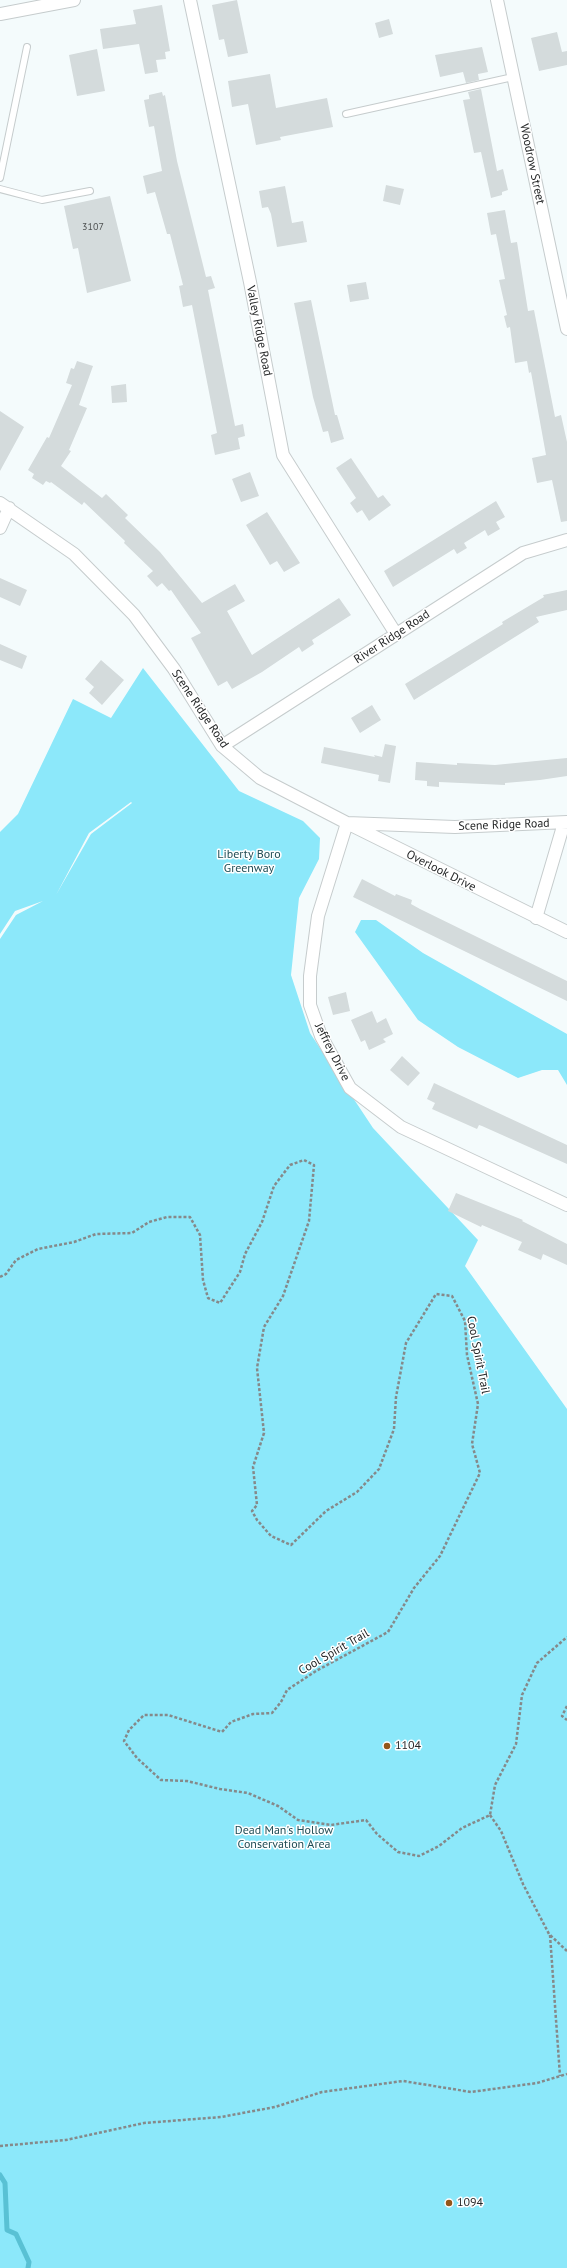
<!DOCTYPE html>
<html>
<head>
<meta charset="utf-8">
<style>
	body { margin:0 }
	canvas { display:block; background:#f4fbfc }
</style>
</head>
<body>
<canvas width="567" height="2268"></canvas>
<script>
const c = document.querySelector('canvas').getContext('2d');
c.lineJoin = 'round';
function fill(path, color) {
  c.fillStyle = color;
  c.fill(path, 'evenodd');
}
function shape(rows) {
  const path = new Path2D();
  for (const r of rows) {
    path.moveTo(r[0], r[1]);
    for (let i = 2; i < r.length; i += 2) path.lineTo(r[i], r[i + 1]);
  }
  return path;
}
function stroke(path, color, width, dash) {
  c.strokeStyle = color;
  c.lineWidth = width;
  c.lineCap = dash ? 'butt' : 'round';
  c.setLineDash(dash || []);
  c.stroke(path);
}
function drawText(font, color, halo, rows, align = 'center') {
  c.font = font + ' "PT Sans",sans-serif';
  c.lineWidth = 3;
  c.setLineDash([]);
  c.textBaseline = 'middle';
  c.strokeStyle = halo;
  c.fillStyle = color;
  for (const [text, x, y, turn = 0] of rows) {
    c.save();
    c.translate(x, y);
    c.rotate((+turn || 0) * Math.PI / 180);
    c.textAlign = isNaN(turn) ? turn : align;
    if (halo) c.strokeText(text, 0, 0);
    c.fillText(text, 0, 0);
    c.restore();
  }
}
fill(shape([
	[143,668,239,791,303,821,320,838,319,859,299,898,291,975,310,1033,373,1128,478,1240,465,1266,567,1409,567,2268,0,2268,0,939,16,915,43,901,15,911,0,934,0,832,18,814,73,699,111,718],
	[131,802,132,803,91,834,56,895,89,833],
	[361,920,376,920,423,953,567,1034,567,1085,558,1070,542,1070,518,1078,458,1047,418,1020,355,932]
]), '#8ce8fa');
stroke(shape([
	[0,2175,5,2183,7,2230,16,2234,29,2262,28,2268]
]), '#59c1d4', 5);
fill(shape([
	[237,0,248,53,228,57,224,39,219,40,212,5],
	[162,5,170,51,165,52,166,59,156,60,158,72,145,74,139,44,103,49,100,29,136,24,133,10],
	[389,19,393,34,379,38,375,23],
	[557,32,562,52,567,51,567,65,539,71,531,38],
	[482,47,488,72,478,74,479,80,466,83,463,72,440,77,435,55],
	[97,49,105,91,77,96,69,55],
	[270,74,276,108,327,98,333,127,280,137,281,140,256,145,248,104,232,107,228,81],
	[481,89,497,171,503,169,508,190,502,192,502,195,491,198,481,152,474,153,463,100,470,99,468,92],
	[162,92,163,96,165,95,177,161,206,277,211,276,215,288,208,290,235,426,243,424,245,436,238,438,240,449,215,455,211,435,217,433,192,305,183,307,179,286,183,285,170,234,167,234,155,192,147,194,143,176,162,171,154,126,149,127,144,100,149,99,149,95],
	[386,185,404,189,400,205,383,201],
	[285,186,292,223,303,221,307,242,277,247,271,214,268,207,262,208,259,191],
	[110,196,131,281,87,293,78,248,73,249,64,206],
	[505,210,511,243,517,242,528,311,534,310,555,417,561,415,567,442,567,521,561,522,552,480,537,483,532,458,546,455,531,372,529,373,527,361,515,363,510,327,507,328,504,316,507,315,499,280,505,279,496,234,491,235,487,213],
	[366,282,369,299,350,302,347,285],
	[311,300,335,415,337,415,344,439,331,443,328,431,323,432,313,397,294,303],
	[77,361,93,366,79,405,87,408,69,450,71,451,61,466,102,498,106,494,128,515,125,518,160,552,202,603,235,584,245,601,227,611,252,655,339,598,351,615,312,640,314,644,302,652,299,647,262,672,232,689,227,681,218,686,191,638,201,633,171,590,169,591,162,583,157,587,147,576,153,571,124,543,125,541,84,502,82,505,51,482,50,483,46,481,43,485,32,478,34,474,28,470,47,437,49,438,72,385,66,383,71,368,74,369],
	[126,384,127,402,112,403,111,386],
	[0,411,24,427,0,471],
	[351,458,378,498,383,495,391,505,369,521,362,510,357,513,350,503,356,498,336,468],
	[250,472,259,496,241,502,232,479],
	[496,501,505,517,496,522,500,529,488,536,485,530,464,543,467,548,457,554,454,549,393,587,384,571],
	[267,512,300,563,284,572,277,561,270,565,246,525],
	[0,578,27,590,20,606,0,597],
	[567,590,567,610,536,617,539,622,414,700,405,684,503,624,502,622,544,597,543,595],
	[0,644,27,656,22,669,0,660],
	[101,660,124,680,102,705,89,693,94,687,85,679],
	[372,705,381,720,360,733,351,718],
	[385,744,396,746,390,783,378,781,379,775,321,763,324,747,375,757,374,755,382,757],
	[567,758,567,776,540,780,505,783,505,785,439,782,439,787,427,786,427,781,415,780,416,762,457,765,457,763,495,765],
	[362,879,395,896,396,894,412,900,411,904,420,909,567,981,567,1001,353,897],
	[346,992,350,1011,333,1015,328,997],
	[372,1011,377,1023,386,1018,393,1034,383,1039,386,1042,369,1050,365,1040,361,1042,351,1020],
	[402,1056,420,1073,408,1086,390,1070],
	[434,1083,567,1145,567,1164,482,1126,479,1125,477,1129,432,1109,435,1103,427,1099],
	[456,1193,523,1220,522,1221,567,1244,567,1265,543,1254,541,1260,518,1250,522,1242,482,1225,481,1227,448,1211]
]), '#d4dbdc');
const service = shape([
	[346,114,513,77],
	[0,178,27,47],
	[0,189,42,200,90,191]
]);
const minor = shape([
	[190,0,250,282,283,455,396,634],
	[497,0,567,329],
	[0,14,74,0],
	[0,503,74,554,134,615,174,669,222,746,260,778,347,823,455,827,567,822],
	[0,528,9,508],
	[222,746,523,553,567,540],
	[536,918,564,823],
	[567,932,347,823,318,916,310,976,310,1005,321,1036,350,1088,401,1127,567,1205]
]);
stroke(service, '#c6cccd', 8);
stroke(minor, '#c6cccd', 14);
stroke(shape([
	[0,1277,6,1274,16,1260,38,1249,74,1242,96,1234,132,1233,149,1222,167,1217,190,1217,200,1235,203,1280,208,1298,220,1303,240,1272,245,1254,262,1222,274,1186,290,1165,304,1160,314,1165,309,1221,283,1296,264,1327,257,1368,264,1433,253,1467,257,1505,252,1511,257,1520,271,1536,291,1545,326,1511,357,1492,379,1469,394,1429,396,1397,406,1343,436,1294,452,1296,465,1321,467,1355,478,1404,472,1444,480,1473,440,1556,414,1588,388,1632,316,1671,287,1690,281,1702,272,1713,253,1714,231,1722,222,1732,168,1715,144,1715,129,1730,124,1741,137,1758,161,1780,187,1781,220,1789,248,1793,278,1806,298,1820,331,1825,366,1820,377,1834,398,1852,419,1856,439,1846,462,1828,490,1815,495,1785,516,1744,522,1695,537,1663,567,1637],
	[567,1706,562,1716,567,1720],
	[490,1815,501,1831,523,1884,549,1934,567,1951],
	[550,1935,560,2076],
	[0,2146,66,2140,144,2123,221,2117,275,2107,322,2092,403,2081,471,2092,537,2083,567,2074]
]), '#85898a', 2.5, [3, 2]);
stroke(service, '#fff', 6);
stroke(minor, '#fff', 12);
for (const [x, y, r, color] of [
	[387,1746,4,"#935619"],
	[449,2203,4,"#935619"]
]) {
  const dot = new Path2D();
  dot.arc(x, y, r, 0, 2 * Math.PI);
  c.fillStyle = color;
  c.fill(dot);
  stroke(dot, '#fff', 1.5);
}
drawText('10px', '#505354', null, [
	["3107",93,227]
]);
drawText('12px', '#242627', '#fff', [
	["Woodrow Street",532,164,78],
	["Valley Ridge Road",259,331,79],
	["River Ridge Road",392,637,-33],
	["Scene Ridge Road",200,709,56],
	["Scene Ridge Road",504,825,-2],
	["Overlook Drive",441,871,27],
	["Jeffrey Drive",332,1052,63],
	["Cool Spirit Trail",478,1355,79],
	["Cool Spirit Trail",334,1652,-30]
]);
drawText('12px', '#204e56', '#fff', [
	["Liberty Boro",249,855],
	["Greenway",249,869],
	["Dead Man's Hollow",284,1831],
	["Conservation Area",284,1845]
]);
drawText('12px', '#242627', '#fff', [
	["1104",395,1746],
	["1094",457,2203]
], 'left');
</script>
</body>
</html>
